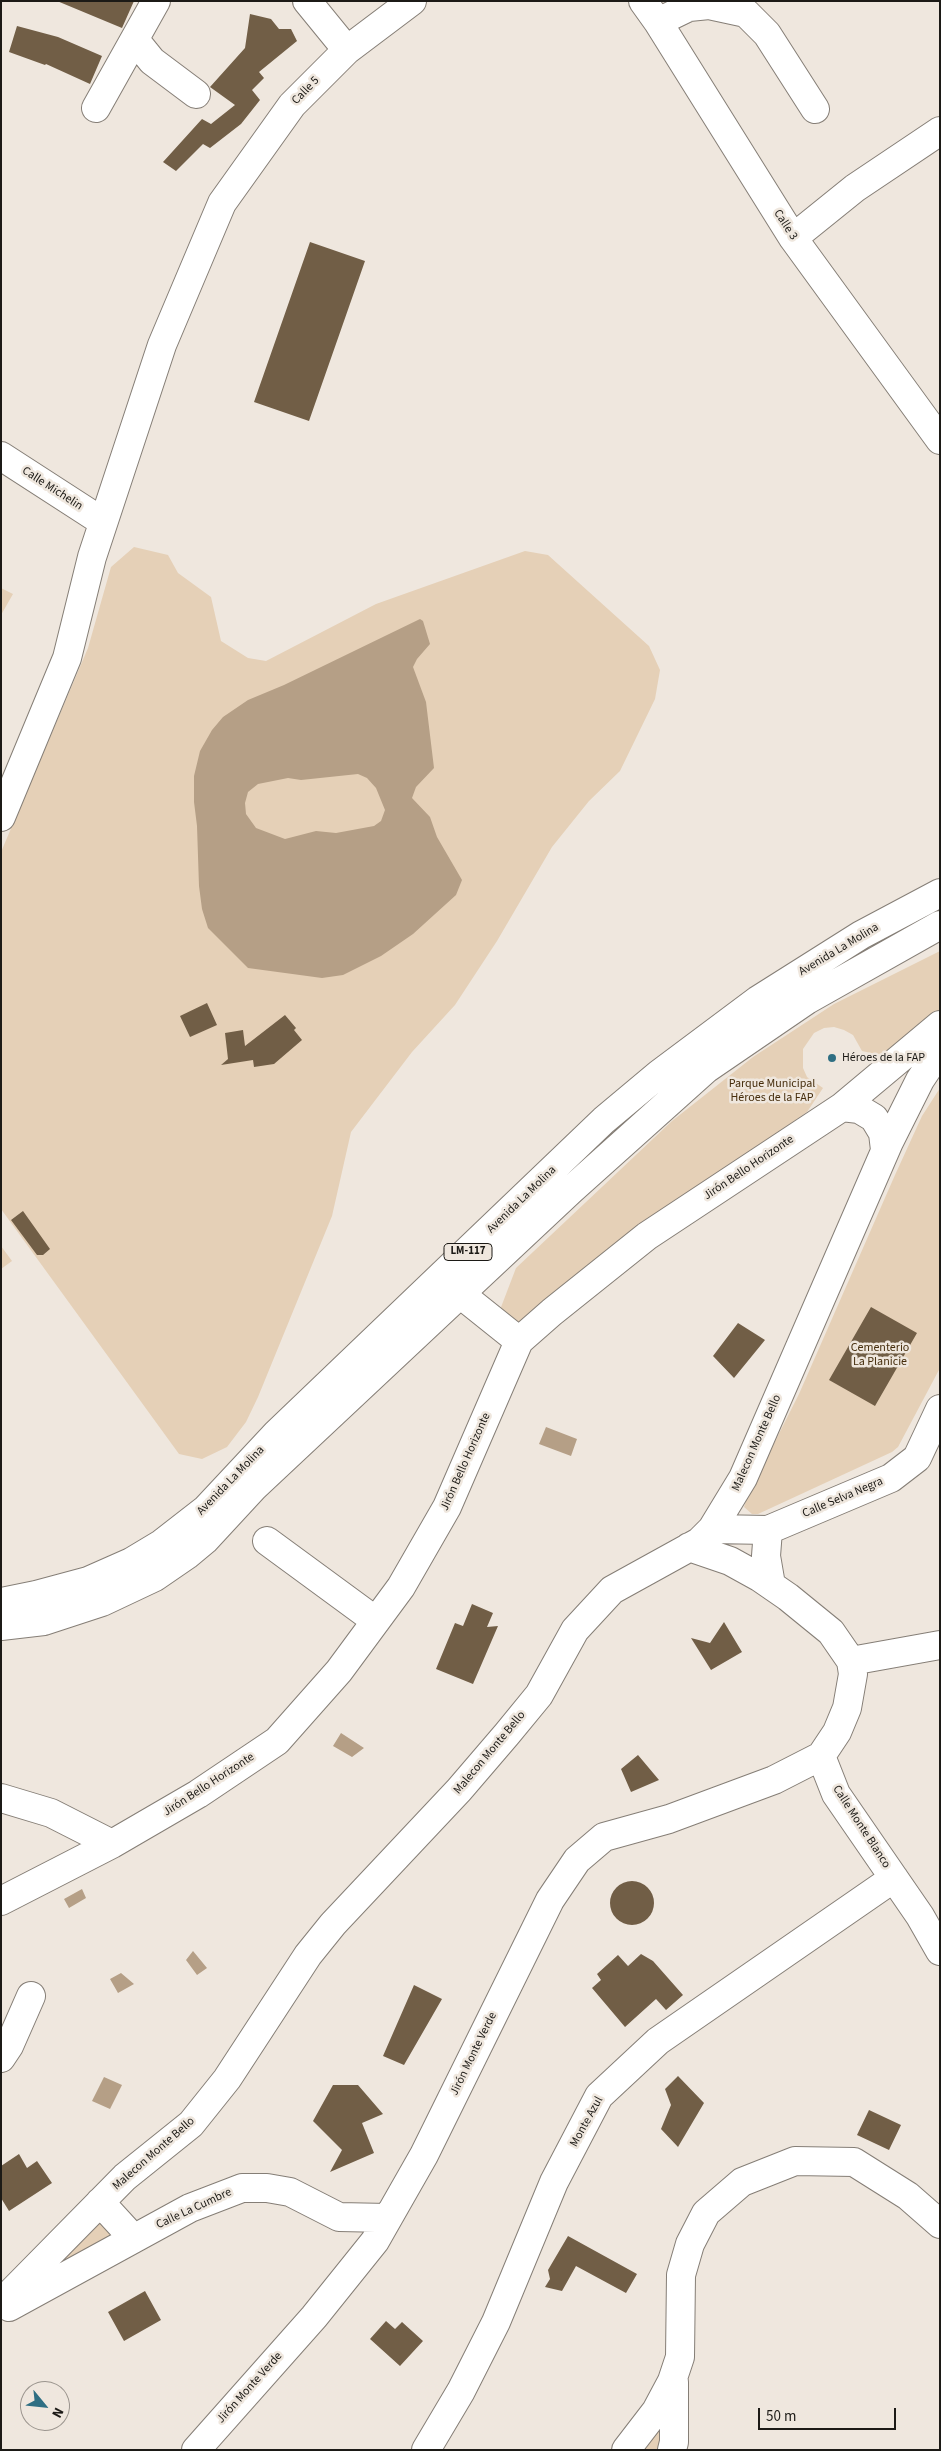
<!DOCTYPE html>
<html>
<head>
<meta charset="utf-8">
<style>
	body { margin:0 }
	#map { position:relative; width:941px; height:2451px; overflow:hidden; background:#efe7de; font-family:"Source Sans 3",sans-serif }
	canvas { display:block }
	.frame { position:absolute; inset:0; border:2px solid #1c1a16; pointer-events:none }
	.north { position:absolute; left:20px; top:2381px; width:50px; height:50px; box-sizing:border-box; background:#efe7de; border:1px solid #9b958e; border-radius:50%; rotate:118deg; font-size:14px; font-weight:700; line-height:20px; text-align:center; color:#1c1a16 }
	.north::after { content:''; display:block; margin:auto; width:18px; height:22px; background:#2f6f83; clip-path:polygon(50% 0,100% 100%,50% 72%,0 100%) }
	.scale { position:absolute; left:758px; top:2408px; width:138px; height:22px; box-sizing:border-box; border:2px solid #1c1a16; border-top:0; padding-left:6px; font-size:15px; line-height:18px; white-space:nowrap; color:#1c1a16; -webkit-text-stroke:4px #efe7de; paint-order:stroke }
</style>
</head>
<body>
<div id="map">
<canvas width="941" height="2451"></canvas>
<div class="frame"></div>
<div class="north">N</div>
<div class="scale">50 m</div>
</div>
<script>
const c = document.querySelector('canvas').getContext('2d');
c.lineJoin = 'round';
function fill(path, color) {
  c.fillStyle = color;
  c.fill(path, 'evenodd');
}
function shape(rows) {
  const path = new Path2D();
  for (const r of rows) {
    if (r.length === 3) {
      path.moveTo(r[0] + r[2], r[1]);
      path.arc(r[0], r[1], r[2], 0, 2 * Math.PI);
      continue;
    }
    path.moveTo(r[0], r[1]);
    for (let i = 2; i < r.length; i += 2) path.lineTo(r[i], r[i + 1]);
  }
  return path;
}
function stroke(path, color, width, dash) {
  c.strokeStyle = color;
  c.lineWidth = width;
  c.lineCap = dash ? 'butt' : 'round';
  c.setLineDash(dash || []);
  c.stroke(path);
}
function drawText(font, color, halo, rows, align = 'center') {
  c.font = font + ' "Source Sans 3",sans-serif';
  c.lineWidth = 5;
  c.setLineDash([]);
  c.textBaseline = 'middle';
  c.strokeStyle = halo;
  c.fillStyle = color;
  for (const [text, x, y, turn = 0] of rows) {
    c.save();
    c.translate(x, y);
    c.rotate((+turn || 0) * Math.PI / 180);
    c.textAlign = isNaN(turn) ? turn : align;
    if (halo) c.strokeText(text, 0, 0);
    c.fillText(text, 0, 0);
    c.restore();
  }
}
fill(shape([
	[134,547,168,555,178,573,211,597,221,641,248,658,266,661,376,604,525,551,548,555,649,646,660,670,655,699,620,771,589,801,552,847,497,941,455,1005,412,1052,351,1132,332,1216,258,1397,246,1422,227,1447,202,1459,179,1454,1,1209,1,852,88,648,111,567],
	[1,588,13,594,1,615],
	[940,951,940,1014,888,1057,862,1051,853,1035,844,1030,834,1027,824,1028,814,1033,803,1049,803,1068,807,1077,823,1088,807,1112,641,1230,523,1320,513,1326,498,1315,516,1268,672,1121,753,1057,834,1004],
	[940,1088,940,1368,898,1447,892,1452,758,1514,752,1514,744,1507,748,1495,799,1394,895,1175,922,1116],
	[1,1246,12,1261,1,1269],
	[99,2217,113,2238,27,2289],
	[660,2430,662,2430,661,2450,639,2450]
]), '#e5d0b7');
fill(shape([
	[420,619,423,621,430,644,417,659,413,667,426,702,434,768,416,787,412,798,430,817,437,837,462,880,456,895,413,934,381,956,343,975,322,978,248,968,208,928,202,909,199,886,197,826,194,802,194,776,200,751,212,730,223,717,248,700,284,685],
	[358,774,367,778,376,788,385,810,381,821,374,826,336,833,316,831,285,839,256,828,246,814,245,803,248,792,258,784,288,778,301,780],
	[546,1427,577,1439,571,1456,539,1444],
	[341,1733,364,1748,352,1757,333,1746],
	[82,1889,86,1898,69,1908,64,1899],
	[193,1951,207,1968,197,1975,186,1960],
	[121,1973,134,1984,118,1993,110,1979],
	[104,2077,122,2085,110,2109,92,2101]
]), '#b59f86');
fill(shape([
	[57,1,134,1,122,28],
	[250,14,271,19,279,29,291,29,297,41,259,72,264,78,252,90,260,100,241,124,210,148,203,144,176,171,163,162,202,119,211,124,235,105,210,87,245,48],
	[17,26,58,37,102,56,90,84,46,64,45,65,9,52],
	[310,242,365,261,309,421,254,402],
	[207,1003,217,1025,190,1037,180,1016],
	[285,1015,296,1028,294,1030,302,1040,274,1064,254,1067,253,1060,221,1065,228,1059,225,1033,243,1030,245,1046],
	[23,1211,50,1249,43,1255,37,1255,11,1220],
	[871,1307,917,1333,875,1406,829,1380],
	[738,1323,765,1340,734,1378,713,1356],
	[472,1604,493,1613,487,1627,498,1626,473,1684,436,1669,455,1623,463,1626],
	[724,1622,742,1652,711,1670,691,1638,710,1643],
	[638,1755,659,1780,631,1792,621,1769],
	[632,1903,22],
	[641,1954,653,1961,683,1995,666,2010,656,1999,625,2027,592,1988,601,1980,597,1974,618,1955,628,1966],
	[414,1985,442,1999,404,2065,383,2056],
	[678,2076,704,2103,678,2147,661,2129,671,2105,665,2089],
	[333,2085,358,2085,383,2114,362,2123,374,2153,330,2172,342,2150,313,2121],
	[869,2110,901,2125,889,2150,857,2135],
	[19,2154,27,2168,37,2161,52,2183,9,2211,1,2198,1,2166],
	[568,2236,637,2274,626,2293,576,2266,562,2291,545,2287,550,2279,548,2270],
	[145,2291,161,2320,124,2341,108,2312],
	[386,2321,395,2329,402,2322,423,2341,400,2366,370,2339]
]), '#715e46');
const minor = shape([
	[307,1,347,50],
	[643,1,658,22,793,238,940,440],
	[658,22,689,7,709,5,746,13,767,34,815,109],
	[135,40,152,61,196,94],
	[96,108,156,1],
	[793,238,855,188,940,131],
	[1,456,103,522],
	[1,817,67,658,92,557,162,345,222,203,292,105,347,50,412,1],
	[842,1107,859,1109,874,1118,883,1133,885,1150],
	[446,1276,464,1297,519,1341],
	[712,1529,768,1530,891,1478,917,1458,940,1409],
	[768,1530,766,1556,771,1585],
	[267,1541,376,1621],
	[851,1661,940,1645],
	[821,1756,836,1794,920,1916,940,1951],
	[1,1798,51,1813,112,1844],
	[1,1901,112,1844,198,1794,277,1741,339,1671,401,1587,447,1507,519,1341,552,1312,647,1236,842,1107,940,1025],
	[1,2058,9,2046,31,1996],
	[100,2202,133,2238],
	[1,2303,125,2177,191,2124,227,2079,308,1955,333,1924,459,1790,507,1734,539,1695,575,1630,612,1590,699,1542,712,1529,743,1478,889,1142,920,1080,940,1050],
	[9,2307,190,2208,242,2188,267,2188,290,2192,339,2217,388,2218],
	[196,2450,314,2317,375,2241,424,2155,550,1900,577,1860,604,1837,669,1819,774,1780,821,1756,837,1732,847,1708,853,1674,851,1661,831,1632,788,1597,759,1577,730,1561,689,1547],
	[426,2450,461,2391,496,2322,554,2182,599,2096,658,2041,894,1878],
	[626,2450,656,2411,672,2381,680,2357,681,2275,690,2244,706,2213,742,2182,795,2161,854,2162,908,2196,940,2224],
	[672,2450,674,2442,674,2382]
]);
const major = shape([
	[1,1602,36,1595,88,1581,131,1562,161,1544,206,1509,277,1433,604,1120,659,1074,758,1000,861,935,940,893],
	[1,1626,44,1621,102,1602,155,1577,187,1555,205,1540,254,1487,571,1190,706,1069,807,1000,940,925]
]);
stroke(minor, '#857e76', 30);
stroke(major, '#857e76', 30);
stroke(minor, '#fff', 28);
stroke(major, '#fff', 28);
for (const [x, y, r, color] of [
	[832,1058,5,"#2f6f83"]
]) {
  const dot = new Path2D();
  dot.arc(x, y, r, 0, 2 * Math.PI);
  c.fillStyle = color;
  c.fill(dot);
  stroke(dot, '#efe7de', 2);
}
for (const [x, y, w] of [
	[468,1252,48]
]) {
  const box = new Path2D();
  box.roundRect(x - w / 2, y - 8.5, w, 17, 4);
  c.fillStyle = '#efe7de';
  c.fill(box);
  stroke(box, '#1c1a16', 1);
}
drawText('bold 11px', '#1c1a16', null, [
	["LM-117",468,1252]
]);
drawText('12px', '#1c1a16', '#efe7de', [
	["Calle 5",306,91,-46],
	["Calle 3",785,225,57],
	["Calle Michelin",52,489,33],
	["Avenida La Molina",839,950,-31],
	["Jirón Bello Horizonte",749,1168,-34],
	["Avenida La Molina",522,1200,-44],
	["Malecon Monte Bello",757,1443,-66],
	["Jirón Bello Horizonte",466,1462,-66],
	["Avenida La Molina",231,1481,-46],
	["Calle Selva Negra",843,1498,-23],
	["Malecon Monte Bello",490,1753,-50],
	["Jirón Bello Horizonte",209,1785,-33],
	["Calle Monte Blanco",861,1827,57],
	["Jirón Monte Verde",474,2054,-64],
	["Monte Azul",587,2122,-61],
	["Malecon Monte Bello",154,2154,-41],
	["Calle La Cumbre",194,2209,-25],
	["Jirón Monte Verde",250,2388,-48]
]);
drawText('12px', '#1c1a16', '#efe7de', [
	["Héroes de la FAP",842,1058]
], 'left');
drawText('12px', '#462e0d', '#efe7de', [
	["Parque Municipal",772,1084],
	["Héroes de la FAP",772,1098],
	["Cementerio",880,1348],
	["La Planicie",880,1362]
]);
</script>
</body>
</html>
